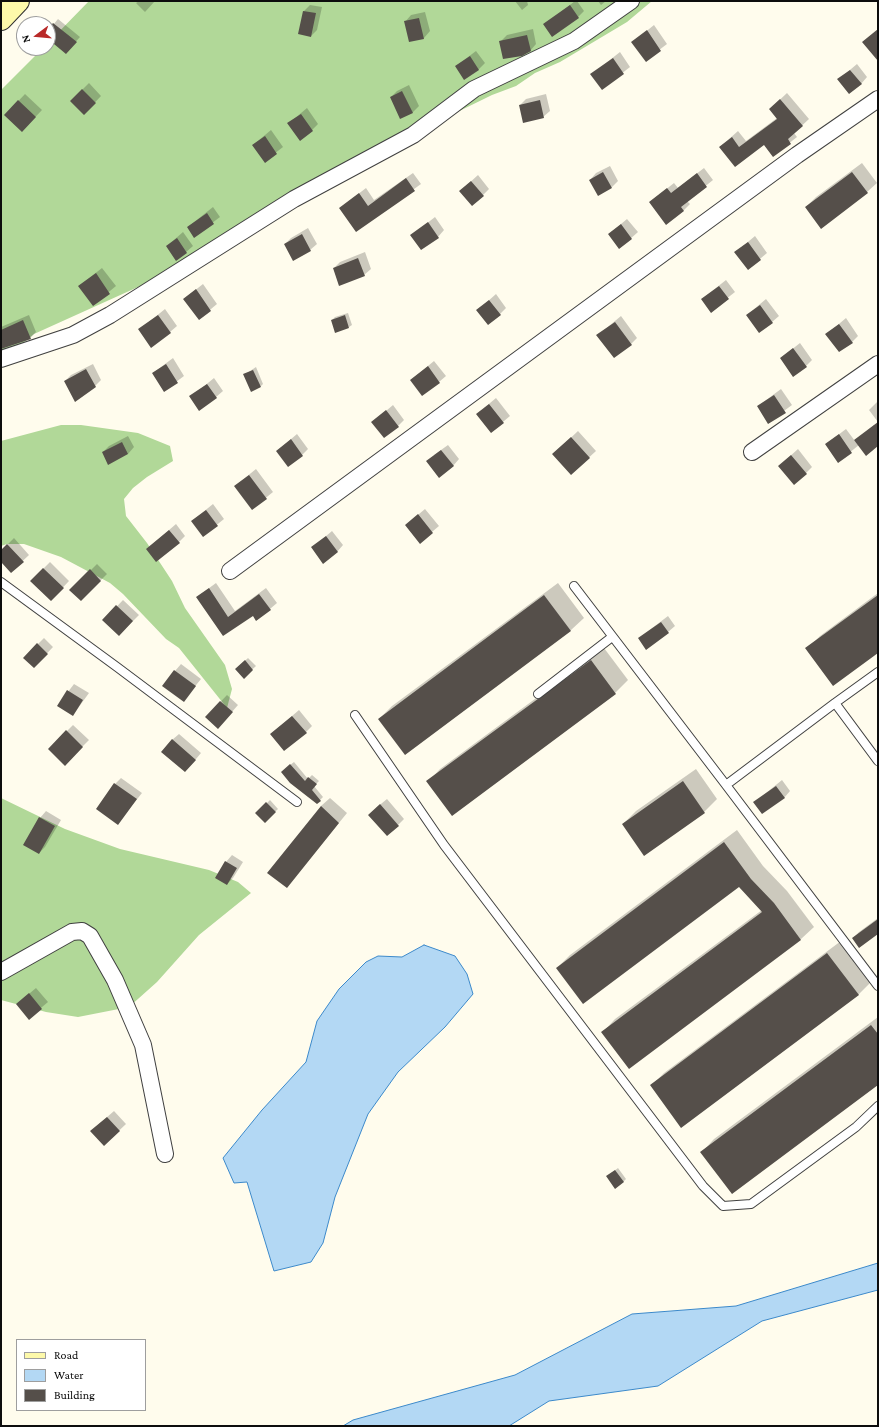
<!DOCTYPE html>
<html>
<head>
<meta charset="utf-8">
<style>
	body { margin:0 }
	#map { position:relative; width:879px; height:1427px; overflow:hidden; background:#fffced; font-family:"Crimson Pro",serif }
	canvas { display:block }
	.frame { position:absolute; inset:0; border:2px solid #0d0d0d; pointer-events:none }
	.legend { position:absolute; left:16px; top:1339px; width:130px; height:72px; box-sizing:border-box; background:#fff; border:1px solid #9e9e9e; margin:0; padding:5px 7px; list-style:none; font-size:12px; color:#0d0d0d }
	.legend li { display:flex; align-items:center; gap:8px; height:20px }
	.legend b { width:20px; border:1px solid #9e9e9e }
	.north { position:absolute; left:16px; top:16px; width:40px; height:40px; box-sizing:border-box; background:#fff; border:1px solid #9e9e9e; border-radius:50%; rotate:254deg; font-size:11px; font-weight:700; line-height:16px; text-align:center; color:#0d0d0d }
	.north::after { content:''; display:block; margin:auto; width:14px; height:18px; background:#b92a29; clip-path:polygon(50% 0,100% 100%,50% 72%,0 100%) }
</style>
</head>
<body>
<div id="map">
<canvas width="879" height="1427"></canvas>
<div class="frame"></div>
<ul class="legend">
<li><b style="height:5px;background:#fdf9aa"></b>Road</li>
<li><b style="height:11px;background:#b3d8f4"></b>Water</li>
<li><b style="height:11px;background:#554f4a"></b>Building</li>
</ul>
<div class="north">N</div>
</div>
<script>
const c = document.querySelector('canvas').getContext('2d');
c.lineJoin = 'round';
function fill(path, color) {
  c.fillStyle = color;
  c.fill(path, 'evenodd');
}
function shape(rows) {
  const path = new Path2D();
  for (const r of rows) {
    path.moveTo(r[0], r[1]);
    for (let i = 2; i < r.length; i += 2) path.lineTo(r[i], r[i + 1]);
  }
  return path;
}
function stroke(path, color, width, dash) {
  c.strokeStyle = color;
  c.lineWidth = width;
  c.lineCap = dash ? 'butt' : 'round';
  c.setLineDash(dash || []);
  c.stroke(path);
}
fill(shape([
	[89,1,652,1,627,22,560,62,535,73,516,86,492,95,441,120,169,273,34,334,8,356,1,359,1,90,43,48,48,48,48,43],
	[61,425,81,425,138,433,170,446,173,461,147,477,133,488,124,499,126,516,147,543,172,581,185,608,225,665,232,689,227,708,179,648,166,639,123,594,110,583,61,557,24,544,7,544,1,546,1,441],
	[1,798,65,829,120,849,209,870,238,882,251,893,199,935,157,982,129,1007,78,1017,46,1012,1,1000]
]), '#b1d898');
const water = shape([
	[424,945,455,956,467,974,473,994,445,1027,398,1072,368,1114,335,1197,323,1243,311,1262,274,1271,247,1182,234,1183,223,1158,262,1110,306,1062,317,1021,339,989,366,962,378,956,402,957,424,945],
	[878,1263,878,1290,762,1321,658,1386,549,1401,509,1426,343,1426,353,1420,515,1375,632,1314,736,1306,878,1263]
]);
fill(water, '#b3d8f4');
stroke(water, '#3c89ca', 1);
fill(shape([
	[139,1,155,1,145,12,136,3],
	[515,1,527,1,528,5,522,10],
	[575,1,577,1,584,11,578,17,544,25],
	[598,1,606,1,601,5],
	[310,5,322,7,317,30,311,36,299,33,304,11],
	[425,12,430,31,424,38,410,41,405,22,411,15],
	[58,19,80,37,70,48,48,39,48,31],
	[654,25,667,44,646,60,633,42],
	[533,29,536,44,530,51,501,41,507,35],
	[476,51,485,63,478,70,456,66],
	[620,52,630,67,602,89,592,74],
	[857,64,867,77,861,84,838,80],
	[89,83,101,96,84,114,71,101],
	[409,85,419,106,412,113,391,97,397,91],
	[787,93,809,119,794,133,797,137,773,156,764,144,736,166,720,147,738,131,746,141,777,118,770,109],
	[25,94,42,110,22,131,5,115],
	[546,94,550,111,543,117,520,105,526,99],
	[307,108,318,124,312,130,288,124],
	[271,130,283,147,265,161,253,145],
	[862,163,877,183,867,192,806,207,816,197],
	[610,166,618,181,612,187,590,180,596,173],
	[704,168,713,180,687,201,690,204,683,211,650,202,674,183,678,188],
	[413,173,421,184,356,231,340,208,366,188,374,200],
	[478,175,489,189,483,195,467,185],
	[213,207,220,217,195,236,188,227],
	[435,217,444,230,438,237,412,235],
	[627,219,638,232,620,248,609,234],
	[308,228,317,244,310,250,285,244,291,238],
	[183,232,193,246,177,260,167,246],
	[755,236,767,253,748,269,736,252],
	[365,252,371,269,364,275,334,268,340,262],
	[102,268,116,286,93,305,79,286],
	[726,280,735,292,711,311,702,299],
	[203,284,217,304,199,319,184,299],
	[496,294,506,308,500,314,478,310],
	[766,299,779,316,772,322,747,315],
	[165,309,177,326,170,332,139,330],
	[348,313,352,325,349,327,332,320,335,317],
	[29,315,36,332,30,338,1,348,1,327],
	[621,316,637,338,631,344,598,335],
	[846,318,858,336,852,342,827,334],
	[800,343,812,360,806,366,781,358],
	[173,358,184,376,164,391,153,373],
	[434,361,446,376,439,382,411,380],
	[93,364,101,380,95,386,65,381,71,375],
	[256,367,263,384,261,386,244,375],
	[214,378,223,391,216,397,191,397],
	[781,389,792,405,769,422,758,406],
	[496,398,510,416,491,432,484,408],
	[878,401,878,422,869,410],
	[393,405,404,420,398,426,373,422],
	[874,425,878,430,878,445,859,445,839,461,826,444,846,429,855,441],
	[578,431,596,451,571,474,560,448],
	[297,434,308,449,302,455,277,451],
	[128,436,134,447,128,454,103,452,109,446],
	[448,445,459,459,453,466,434,455],
	[798,449,812,467,806,473,779,466],
	[256,469,273,492,252,509,235,486],
	[213,504,224,519,203,536,192,521],
	[425,509,439,526,420,542,413,519],
	[176,524,185,536,179,542,147,549],
	[332,531,343,545,337,552,312,548],
	[14,538,29,555,11,572,1,561,1,551],
	[50,562,69,581,51,600,43,569],
	[97,564,107,574,81,600,71,590],
	[216,583,235,611,266,588,277,603,257,620,253,615,223,635,197,597],
	[558,583,584,618,571,630,405,754,379,719,392,706],
	[878,593,878,651,807,649,820,636],
	[123,600,139,615,119,635,104,620],
	[668,616,675,626,668,632,639,638],
	[44,638,53,647,34,667,24,658],
	[604,648,628,680,615,693,452,814,428,782,440,769],
	[248,658,256,666,244,677,236,669],
	[181,664,201,679,184,700,175,671],
	[74,684,89,693,73,715,58,705],
	[227,695,238,705,224,721,206,717],
	[299,710,312,726,306,732,271,734],
	[73,725,89,740,65,764,49,749],
	[179,734,201,753,191,765,172,740],
	[294,762,308,779,312,775,319,781,314,786,323,797,317,803,285,769],
	[696,769,717,799,704,812,623,824,636,811],
	[121,778,142,793,118,823,115,784],
	[782,780,790,791,784,798,755,802],
	[330,798,347,813,287,887,321,806],
	[387,799,404,819,398,825,376,808],
	[270,800,278,809,265,821,257,813],
	[46,811,61,820,45,847,39,853,40,818],
	[737,830,763,866,787,891,814,927,801,939,629,1067,603,1032,615,1019,762,910,739,886,557,968,570,955],
	[232,855,243,862,233,878,227,884,226,862],
	[878,918,878,933,853,938,859,932],
	[841,941,871,982,858,995,651,1086,664,1073],
	[36,988,48,1002,29,1018,24,998],
	[878,1017,878,1084,702,1152,714,1139],
	[114,1111,126,1124,104,1145,98,1125],
	[618,1168,626,1179,623,1182,610,1174]
]), '#0003');
fill(shape([
	[570,5,579,18,552,37,543,24],
	[303,11,316,13,311,37,298,34],
	[419,18,424,39,409,42,404,21],
	[53,23,77,42,66,54,48,39,48,29],
	[878,29,878,61,862,42],
	[647,30,661,51,646,62,631,42],
	[527,35,531,51,522,56,503,59,499,41],
	[470,56,479,70,464,80,455,66],
	[613,58,624,74,602,90,590,74],
	[850,70,862,84,849,94,837,79],
	[82,89,96,103,84,115,70,101],
	[402,91,413,113,400,119,390,97],
	[780,99,803,126,788,139,791,144,773,157,764,145,735,167,719,147,732,137,739,147,777,119,769,109],
	[18,100,36,117,22,132,4,115],
	[540,100,544,118,523,123,519,105],
	[301,114,313,131,300,141,287,123],
	[265,136,277,154,265,163,252,145],
	[603,172,612,188,598,196,589,180],
	[852,172,868,193,821,229,805,207],
	[697,173,707,187,681,207,684,211,666,225,649,202,667,188,671,193],
	[406,178,415,191,356,232,339,208,359,193,368,206],
	[471,181,484,196,472,206,459,191],
	[207,213,214,224,194,238,187,227],
	[428,222,439,238,421,250,410,235],
	[621,224,632,239,619,249,608,234],
	[302,234,311,251,293,261,284,244],
	[177,238,187,253,176,261,166,246],
	[748,242,761,260,748,270,734,252],
	[358,258,365,276,339,286,333,268],
	[96,273,110,294,93,306,78,286],
	[719,286,729,299,711,313,701,299],
	[196,289,211,311,199,320,183,299],
	[489,300,501,315,488,325,476,310],
	[760,305,773,323,759,333,746,315],
	[158,315,171,333,151,348,138,329],
	[345,315,349,328,335,333,331,320],
	[23,320,31,339,1,349,1,330],
	[615,322,632,345,614,358,596,335],
	[839,324,853,343,839,352,825,334],
	[793,348,807,367,793,377,780,358],
	[166,364,178,383,164,392,152,373],
	[428,366,440,383,422,396,410,380],
	[86,369,96,387,75,402,64,381],
	[253,370,261,387,251,392,243,374],
	[207,384,217,398,199,411,189,396],
	[774,395,786,413,768,424,757,406],
	[489,404,504,423,491,433,476,414],
	[386,410,399,427,384,438,371,422],
	[878,422,878,446,866,456,854,440],
	[839,434,852,453,838,463,825,444],
	[571,437,590,458,571,475,552,454],
	[291,439,303,456,288,467,276,451],
	[122,442,128,454,108,465,102,452],
	[441,450,454,466,439,478,426,461],
	[791,455,807,474,794,485,778,466],
	[249,475,267,499,252,510,234,486],
	[206,510,218,526,203,537,191,521],
	[418,514,433,533,420,544,405,525],
	[169,530,180,543,156,562,146,549],
	[326,536,338,552,323,564,311,547],
	[7,544,24,562,11,573,1,562,1,550],
	[43,568,64,588,51,601,30,581],
	[90,569,101,581,81,601,69,590],
	[209,588,228,617,259,594,271,610,256,621,253,616,223,636,196,597],
	[544,595,571,631,405,755,378,719],
	[878,595,878,653,833,686,805,648],
	[116,605,133,621,119,636,102,620],
	[661,622,669,633,646,650,638,638],
	[37,643,48,654,34,668,23,658],
	[245,660,253,670,244,679,235,669],
	[591,660,616,694,452,816,426,781],
	[174,670,196,686,184,702,162,686],
	[67,690,83,700,73,716,57,706],
	[220,701,233,712,218,729,205,717],
	[292,716,307,733,284,751,270,734],
	[66,730,83,747,65,766,48,749],
	[172,739,196,760,185,772,161,752],
	[290,764,305,781,308,777,317,784,312,790,321,801,317,804,290,783,281,772],
	[683,781,705,813,644,856,622,824],
	[114,783,137,799,118,825,96,809],
	[776,786,785,798,762,814,753,802],
	[266,802,276,812,265,823,255,813],
	[380,804,399,826,387,836,368,815],
	[321,806,339,823,287,888,267,873],
	[39,817,55,826,39,854,23,845],
	[724,842,751,879,774,903,801,940,629,1069,601,1032,762,912,739,887,583,1004,556,968],
	[225,861,237,868,227,885,215,878],
	[878,919,878,934,859,948,852,938],
	[827,953,859,995,681,1128,650,1085],
	[29,993,42,1009,29,1020,16,1004],
	[871,1025,878,1034,878,1085,732,1194,700,1152],
	[107,1117,120,1131,104,1146,90,1131],
	[615,1170,624,1182,615,1189,606,1176]
]), '#554f4a');
const lane = shape([
	[1,582,117,667,297,802],
	[574,586,726,785],
	[878,672,835,703,878,761],
	[538,694,612,637],
	[835,703,726,785,878,986],
	[355,715,444,845,703,1186,723,1206,751,1204,856,1127,878,1106]
]);
const street = shape([
	[1,359,73,335,110,315,294,199,413,135,474,89,574,41,631,1],
	[752,452,878,364],
	[230,571,797,155,878,99],
	[1,972,72,932,82,931,90,936,115,980,143,1045,165,1154]
]);
const secondary = shape([
	[1,19,18,1]
]);
stroke(lane, '#404040', 10);
stroke(street, '#404040', 18);
stroke(secondary, '#2f2f2f', 24);
stroke(lane, '#fff', 8);
stroke(street, '#fff', 16);
stroke(secondary, '#fdf9aa', 22);
</script>
</body>
</html>
